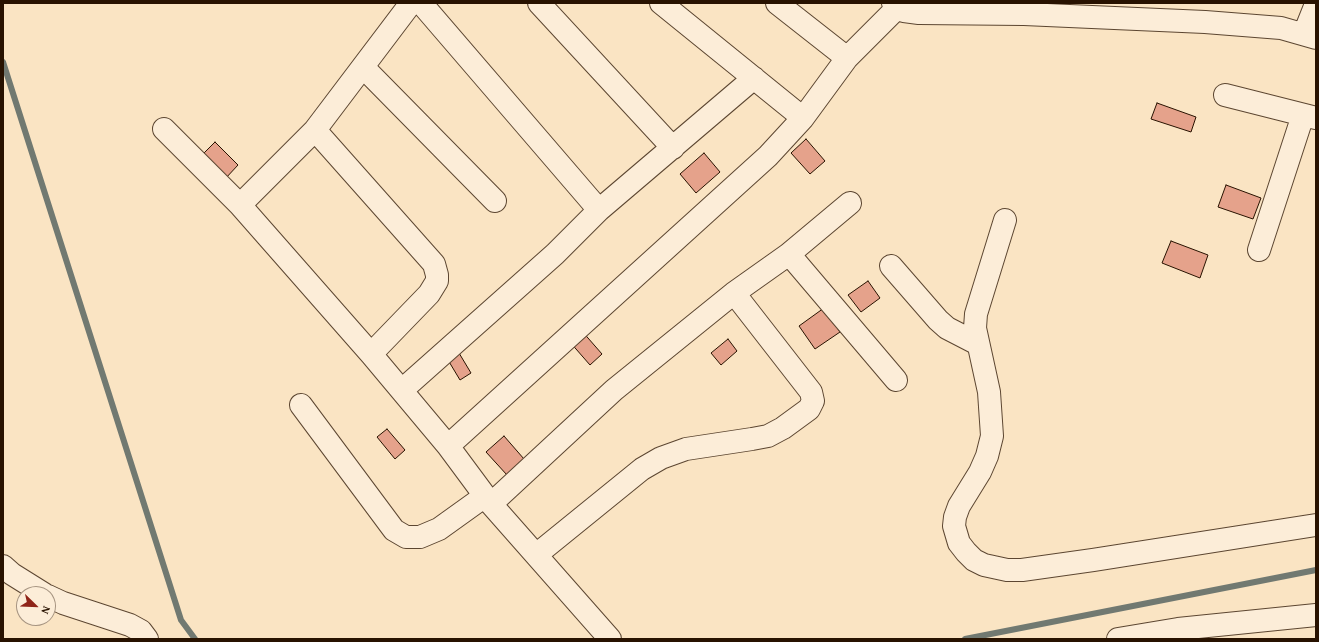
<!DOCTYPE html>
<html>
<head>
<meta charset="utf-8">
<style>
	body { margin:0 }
	#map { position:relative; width:1319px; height:642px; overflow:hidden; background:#fae4c3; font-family:"Gentium Book Plus",serif }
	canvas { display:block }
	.frame { position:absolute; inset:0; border:4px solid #281200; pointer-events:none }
	.north { position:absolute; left:16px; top:586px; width:40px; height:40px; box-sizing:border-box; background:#fcedd8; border:1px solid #a79582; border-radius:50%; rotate:113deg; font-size:11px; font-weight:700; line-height:16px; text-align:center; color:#281200 }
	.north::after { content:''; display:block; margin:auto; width:14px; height:18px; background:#8f2418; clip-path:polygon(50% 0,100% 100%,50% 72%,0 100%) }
</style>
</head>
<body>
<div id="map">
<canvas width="1319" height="642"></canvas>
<div class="frame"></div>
<div class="north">N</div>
</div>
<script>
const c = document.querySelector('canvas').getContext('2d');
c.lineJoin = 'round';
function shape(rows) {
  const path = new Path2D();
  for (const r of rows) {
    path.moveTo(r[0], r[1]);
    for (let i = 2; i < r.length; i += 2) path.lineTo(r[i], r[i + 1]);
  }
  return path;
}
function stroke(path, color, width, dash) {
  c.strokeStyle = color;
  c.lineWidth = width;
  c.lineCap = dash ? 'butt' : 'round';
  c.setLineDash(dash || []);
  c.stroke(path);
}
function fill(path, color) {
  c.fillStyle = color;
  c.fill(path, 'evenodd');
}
stroke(shape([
	[3,62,181,620,195,639],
	[965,639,1316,570]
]), '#717971', 6);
const building = shape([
	[1157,103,1196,117,1191,132,1151,119,1157,103],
	[806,139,825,161,810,174,791,153,806,139],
	[215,142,238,165,225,179,202,155,215,142],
	[704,153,720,172,696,193,680,174,704,153],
	[1226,185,1261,198,1253,219,1218,207,1226,185],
	[1171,241,1208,255,1200,278,1162,263,1171,241],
	[868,281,880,298,861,312,848,295,868,281],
	[824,308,840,332,815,349,799,326,824,308],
	[581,330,602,354,590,365,569,341,581,330],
	[728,339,737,351,721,365,711,353,728,339],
	[456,348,471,373,460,380,445,355,456,348],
	[387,429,405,450,395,459,377,437,387,429],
	[504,436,524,459,507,475,486,452,504,436]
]);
fill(building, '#e5a28b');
stroke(building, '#281200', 1);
const minor = shape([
	[421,3,599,210],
	[539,3,673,148],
	[661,3,803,118],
	[777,3,847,58],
	[893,3,904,11,919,13,1024,14,1205,22,1281,28,1316,38],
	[1304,34,1316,4],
	[363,67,495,201],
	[1225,95,1316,118],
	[164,129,240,205,371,354,448,446,491,504,610,639],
	[315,130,434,264,437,275,437,281,429,294,371,354],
	[240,205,315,130,411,3],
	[1005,220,976,314,975,328,989,392,992,436,987,456,980,472,959,506,955,517,954,526,959,543,966,552,974,560,984,565,1007,570,1022,570,1093,560,1316,525],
	[1259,250,1303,115],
	[789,254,896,380],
	[891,266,938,320,947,328,978,344],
	[402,390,555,254,599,210,754,78],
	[301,405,394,530,406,537,420,537,439,529,485,496],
	[448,446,768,156,803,118,847,58,898,7,900,3],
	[491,504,614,390,734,293,789,254,850,203],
	[536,555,642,469,661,458,686,449,752,439,768,436,783,428,809,409,813,401,811,392,734,293],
	[3,566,12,574,44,594],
	[48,596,63,603,130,625,141,631,147,639],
	[1118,639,1178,629,1316,615]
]);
stroke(minor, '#5c4631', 24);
stroke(minor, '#fcedd8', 22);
</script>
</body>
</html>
